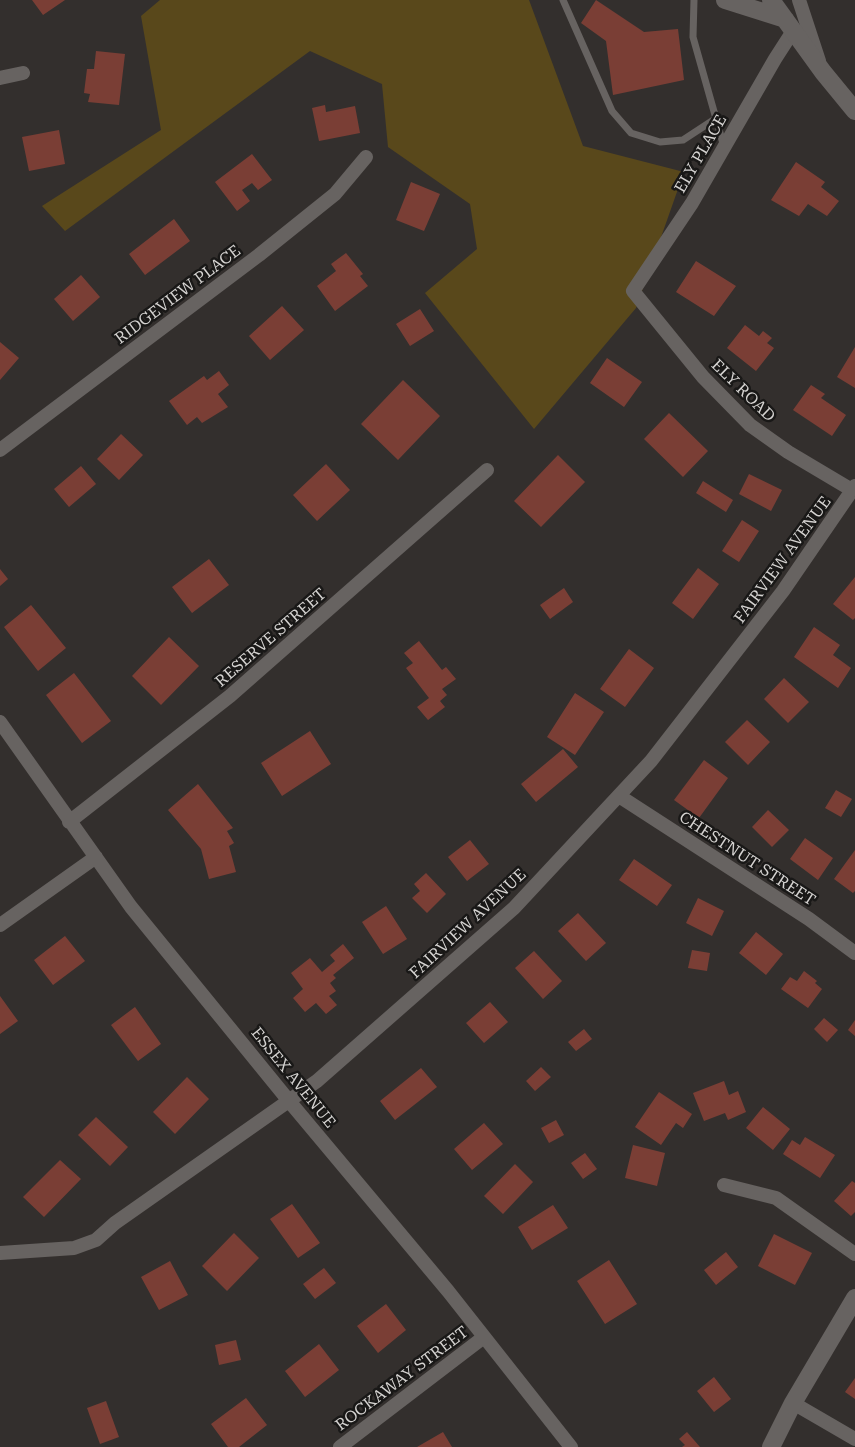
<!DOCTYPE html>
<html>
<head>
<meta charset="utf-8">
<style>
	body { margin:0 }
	canvas { display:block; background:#332f2d }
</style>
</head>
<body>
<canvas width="855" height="1447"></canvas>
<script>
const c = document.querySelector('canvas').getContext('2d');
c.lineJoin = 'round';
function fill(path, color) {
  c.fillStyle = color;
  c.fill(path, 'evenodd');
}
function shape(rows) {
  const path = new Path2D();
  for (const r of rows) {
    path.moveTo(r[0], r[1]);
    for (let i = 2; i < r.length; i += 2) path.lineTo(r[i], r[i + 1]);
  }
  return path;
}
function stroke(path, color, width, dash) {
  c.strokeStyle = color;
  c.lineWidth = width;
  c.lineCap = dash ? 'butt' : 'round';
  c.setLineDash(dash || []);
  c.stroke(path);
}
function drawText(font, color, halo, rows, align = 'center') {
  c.font = font + ' "Roboto Serif",serif';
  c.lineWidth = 5;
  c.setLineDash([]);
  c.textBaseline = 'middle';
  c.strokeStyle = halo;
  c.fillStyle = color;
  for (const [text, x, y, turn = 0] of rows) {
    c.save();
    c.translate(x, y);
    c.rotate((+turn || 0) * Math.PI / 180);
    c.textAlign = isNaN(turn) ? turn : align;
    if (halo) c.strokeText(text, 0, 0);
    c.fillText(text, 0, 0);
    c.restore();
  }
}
fill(shape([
	[160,0,529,0,583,146,684,172,636,308,534,429,425,293,477,249,470,204,388,147,382,84,310,51,65,231,42,206,161,130,141,16]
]), '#59481b');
fill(shape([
	[32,0,65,0,43,15],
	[596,0,644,32,678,29,684,80,613,95,606,41,581,23],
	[96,51,125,54,119,105,88,102,90,94,84,93,87,69,94,69],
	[325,105,326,112,355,106,360,133,319,141,312,108],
	[59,130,65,164,29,171,22,137],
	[252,154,272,180,258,190,252,183,242,190,250,201,237,211,215,182],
	[796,162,825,182,821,187,839,201,827,216,808,204,799,216,771,200],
	[411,182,440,194,424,231,396,220],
	[174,219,190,241,145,275,129,254],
	[346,253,363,274,360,276,368,286,335,311,317,286,336,271,331,264],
	[696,261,736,286,714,316,676,292],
	[81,275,100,297,73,321,54,299],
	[282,306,304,330,270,360,249,336],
	[420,309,434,331,410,346,396,324],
	[745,325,759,336,763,331,772,338,767,343,774,348,756,371,727,348],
	[0,342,19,358,0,380],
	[855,347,855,388,837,377],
	[607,358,642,382,624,407,590,383],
	[219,371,229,385,218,394,228,407,202,423,197,417,187,425,169,401,204,376,207,380],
	[403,380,440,416,398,460,361,424],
	[811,385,825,394,821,398,846,415,832,436,793,410],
	[669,413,708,451,683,477,644,439],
	[121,434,143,455,119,480,97,459],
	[558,455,585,482,541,527,514,501],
	[326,464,350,490,317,521,293,495],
	[81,466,96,484,69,507,54,489],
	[749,474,782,490,771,511,739,494],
	[703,481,733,500,726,512,696,493],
	[742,520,759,531,739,562,722,551],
	[209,559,229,585,192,613,172,587],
	[698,568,719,584,693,619,672,603],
	[0,569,8,579,0,586],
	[855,577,855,618,853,620,833,604],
	[564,588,573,602,550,619,540,605],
	[31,605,66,648,38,671,4,627],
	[814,627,840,645,833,655,851,668,838,688,794,657],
	[169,637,199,666,161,705,132,676],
	[419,641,442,670,446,667,456,679,442,689,447,695,440,701,445,707,428,720,417,707,429,698,406,668,413,663,404,653],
	[629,649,654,668,625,707,600,689],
	[74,673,111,721,82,743,46,695],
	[784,678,809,702,788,723,764,699],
	[575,693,604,712,575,755,547,737],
	[747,720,770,742,748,765,725,742],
	[310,731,331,764,282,796,261,763],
	[563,749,578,767,536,802,521,784],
	[704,760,728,778,699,818,674,800],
	[198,784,233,828,227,831,234,843,229,846,236,872,209,879,201,849,168,810],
	[836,790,852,799,841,817,825,808],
	[768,810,789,830,772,847,752,827],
	[805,838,833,858,818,880,790,859],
	[470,840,489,864,467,881,448,857],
	[855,850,855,891,853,893,834,879],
	[634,859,672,885,657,906,619,880],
	[426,873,446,894,427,913,412,898,420,891,414,884],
	[698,898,724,911,712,936,686,923],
	[386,906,407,939,383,954,362,922],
	[578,913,606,943,586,961,558,931],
	[756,932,783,954,766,975,739,953],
	[65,936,85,961,53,985,34,960],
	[343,944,354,958,333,975,336,978,330,983,336,991,329,996,337,1005,326,1014,316,1003,305,1012,293,998,303,989,291,973,310,958,322,972,335,961,330,955],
	[692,950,710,953,707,971,688,968],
	[534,951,562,981,543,999,515,968],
	[804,971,817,981,815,983,822,989,808,1008,781,989,790,977,797,981],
	[0,996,18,1021,0,1034],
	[490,1002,508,1022,484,1043,466,1023],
	[135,1007,161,1044,138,1061,111,1025],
	[824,1018,838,1030,827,1042,814,1029],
	[855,1020,855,1036,848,1030],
	[584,1029,592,1039,576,1051,568,1042],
	[541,1067,551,1077,535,1091,526,1081],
	[421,1068,437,1087,395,1120,380,1101],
	[187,1077,209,1099,175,1134,153,1112],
	[724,1081,729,1095,738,1091,746,1112,728,1120,725,1113,704,1121,693,1093],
	[659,1092,692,1114,683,1128,676,1123,661,1145,635,1127],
	[763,1107,790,1129,773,1150,746,1128],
	[96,1117,128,1147,110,1166,78,1135],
	[556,1120,564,1135,549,1143,541,1128],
	[484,1123,503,1144,472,1170,454,1149],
	[805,1137,835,1155,820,1178,783,1154,792,1140,800,1145],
	[633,1145,665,1153,657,1186,625,1178],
	[585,1153,597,1169,583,1179,571,1163],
	[60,1160,81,1179,44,1217,23,1197],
	[515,1164,533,1182,503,1214,484,1196],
	[852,1181,855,1183,855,1212,851,1216,834,1201],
	[292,1204,320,1243,298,1258,270,1219],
	[553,1205,568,1228,532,1250,518,1227],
	[234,1233,259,1258,227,1291,202,1266],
	[774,1234,812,1253,795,1285,758,1266],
	[726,1252,738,1267,716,1285,704,1270],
	[609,1260,637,1304,605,1324,577,1281],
	[170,1261,188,1295,159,1310,141,1277],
	[324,1268,336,1283,315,1299,303,1284],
	[386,1304,406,1330,378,1353,357,1326],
	[236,1340,241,1360,219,1365,215,1345],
	[319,1344,339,1370,305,1397,285,1371],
	[714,1377,731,1399,714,1412,697,1391],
	[855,1378,855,1399,845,1392],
	[246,1398,267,1425,239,1447,228,1447,211,1424],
	[106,1401,119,1437,100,1444,87,1408],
	[443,1432,452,1447,417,1447],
	[687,1432,700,1447,682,1447,685,1445,679,1439]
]), '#7a3e35');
stroke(shape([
	[563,0,612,111,631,133,660,142,683,140,715,119],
	[694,0,693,37,724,147]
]), '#676361', 7);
stroke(shape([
	[799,0,819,61],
	[793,31,775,59,692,203,633,291,703,377,750,425,788,452,852,490],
	[0,78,23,73],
	[0,450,259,255,335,194,366,157],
	[0,722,131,907,289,1101,448,1291,571,1447],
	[619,796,809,919,855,953],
	[69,822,230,696,487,470],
	[0,925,96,857],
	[724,1185,776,1198,855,1254],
	[0,1253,74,1248,96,1240,115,1223,317,1081,514,908,651,761,783,591,855,486],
	[793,1403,855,1439],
	[340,1447,484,1337]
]), '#676361', 14);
stroke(shape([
	[771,1447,793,1403,855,1298]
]), '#676361', 18);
stroke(shape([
	[725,0,785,19],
	[771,0,823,72,855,111]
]), '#676361', 18);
drawText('16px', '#d5d3d1', '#191817', [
	["ELY PLACE",701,154,-60],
	["RIDGEVIEW PLACE",178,295,-37],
	["ELY ROAD",743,391,44],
	["FAIRVIEW AVENUE",783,560,-54],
	["RESERVE STREET",271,638,-41],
	["CHESTNUT STREET",747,859,33],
	["FAIRVIEW AVENUE",468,924,-43],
	["ESSEX AVENUE",293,1078,51],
	["ROCKAWAY STREET",402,1379,-37]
]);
</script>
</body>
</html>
